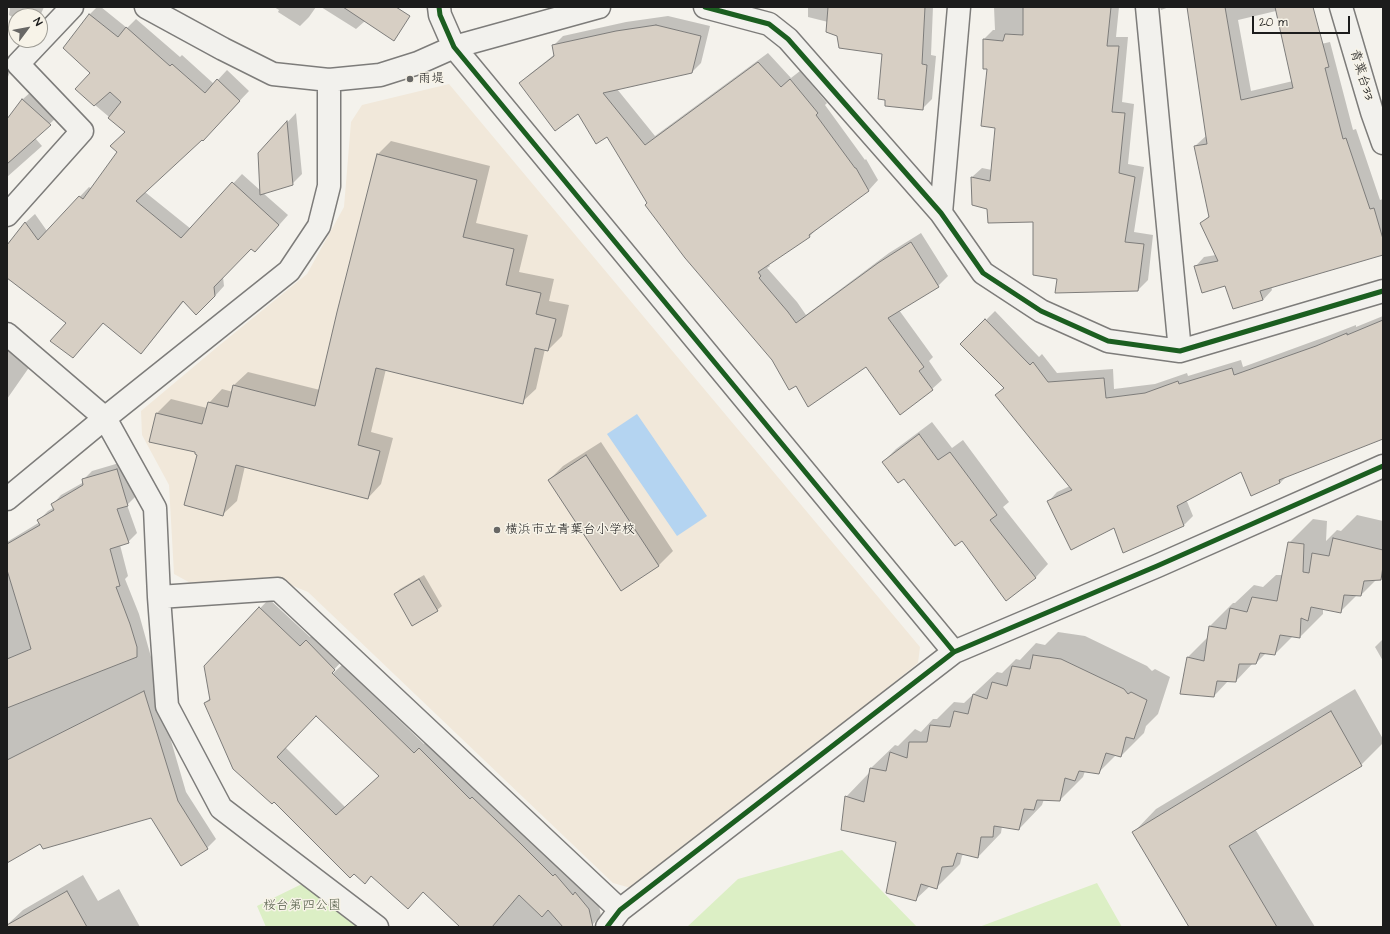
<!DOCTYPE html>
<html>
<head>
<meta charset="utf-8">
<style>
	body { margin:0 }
	#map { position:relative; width:1390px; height:934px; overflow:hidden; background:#f4f2ec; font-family:"Architects Daughter",sans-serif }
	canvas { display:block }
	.frame { position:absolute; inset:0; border:8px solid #1c1c1c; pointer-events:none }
	.north { position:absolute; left:8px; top:8px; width:40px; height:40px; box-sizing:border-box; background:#f7f3e8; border:1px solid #9f9d96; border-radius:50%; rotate:58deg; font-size:11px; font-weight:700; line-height:16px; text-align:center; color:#1c1c1c }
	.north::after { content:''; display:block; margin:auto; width:14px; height:18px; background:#686765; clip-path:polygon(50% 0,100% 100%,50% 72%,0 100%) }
	.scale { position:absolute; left:1252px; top:16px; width:98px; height:18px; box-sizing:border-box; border:2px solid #1c1c1c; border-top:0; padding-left:5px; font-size:12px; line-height:14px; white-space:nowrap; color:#1c1c1c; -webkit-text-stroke:3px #f7f3e8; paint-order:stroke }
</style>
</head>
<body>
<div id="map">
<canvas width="1390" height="934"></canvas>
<div class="frame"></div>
<div class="north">N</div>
<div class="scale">20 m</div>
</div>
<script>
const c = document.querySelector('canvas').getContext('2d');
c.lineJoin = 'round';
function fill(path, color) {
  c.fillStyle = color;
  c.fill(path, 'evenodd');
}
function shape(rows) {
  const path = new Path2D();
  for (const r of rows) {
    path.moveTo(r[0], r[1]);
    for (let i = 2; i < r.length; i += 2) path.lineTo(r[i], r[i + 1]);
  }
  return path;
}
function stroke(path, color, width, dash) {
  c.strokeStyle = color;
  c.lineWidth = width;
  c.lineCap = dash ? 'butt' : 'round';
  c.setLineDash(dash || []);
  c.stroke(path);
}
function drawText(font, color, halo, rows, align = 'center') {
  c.font = font + ' "Architects Daughter","Klee One",sans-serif';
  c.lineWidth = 3;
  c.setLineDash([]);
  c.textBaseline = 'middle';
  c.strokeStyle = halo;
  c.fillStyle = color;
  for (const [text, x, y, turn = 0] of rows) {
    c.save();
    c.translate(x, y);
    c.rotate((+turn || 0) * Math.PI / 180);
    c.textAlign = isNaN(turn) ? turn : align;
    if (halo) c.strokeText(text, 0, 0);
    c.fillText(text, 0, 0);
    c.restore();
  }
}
fill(shape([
	[449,84,920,647,918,663,638,890,613,883,308,592,271,577,196,586,174,574,169,485,142,435,141,411,216,348,307,274,344,207,351,122,362,105]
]), '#f1e8da');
fill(shape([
	[842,850,917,927,687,927,738,879],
	[306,882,365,927,266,927,257,906],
	[1097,883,1122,927,979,927]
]), '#dcefc5');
fill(shape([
	[637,414,707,516,677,536,607,434]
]), '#b4d4f1');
fill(shape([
	[10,7,44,7,40,16,16,16,16,19,9,15],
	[97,7,101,7,127,28,136,19,180,57,182,55,214,84,227,70,249,91,212,130,145,192,191,229,242,174,261,191,259,153,296,113,302,174,292,184,263,193,288,215,264,242,251,247,223,277,224,286,215,296,184,301,150,343,141,352,104,322,73,357,67,322,7,278,7,246,25,223,35,214,47,231,89,187,92,189,118,152,127,132,76,89,91,73,64,47,90,14],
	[274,7,316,7,309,17,300,26,278,12,279,10],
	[321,7,396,7,365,21,356,29],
	[808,7,933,7,931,55,936,56,932,99,922,109,883,53,838,35,828,22,808,17],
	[994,7,1119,7,1116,37,1128,37,1122,102,1134,104,1128,164,1144,167,1134,232,1153,235,1148,280,1138,290,1058,279,1034,221,973,205,972,177,982,168,992,170,996,127,984,39,993,30,995,30],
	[1160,7,1169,7,1161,10],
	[1188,7,1313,7,1321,44,1330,42,1353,130,1356,129,1380,200,1383,199,1383,254,1271,286,1272,290,1263,300,1226,284,1195,267,1204,257,1216,255,1202,223,1210,215,1195,146,1206,136],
	[1276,11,1293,81,1251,91,1238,20],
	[668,16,710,26,701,63,691,73,617,89,655,136,768,53,791,78,800,71,827,103,825,105,865,160,866,159,878,180,869,190,819,226,810,236,768,264,770,266,767,268,797,302,806,315,889,253,921,233,948,276,938,286,899,310,933,357,929,361,942,380,932,389,866,365,796,385,773,360,648,203,608,136,579,112,520,83,530,74,555,54,553,46,563,36,626,22],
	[7,66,11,70,7,79],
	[33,90,59,115,35,138,42,146,7,177,7,120,23,99],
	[391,141,490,166,476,223,528,235,519,272,554,279,549,301,569,305,562,336,548,350,545,349,536,389,522,402,386,369,371,432,393,438,381,484,368,498,245,466,237,501,223,514,196,451,151,441,157,413,171,399,207,408,209,403,222,389,233,392,234,385,248,372,320,390,377,155],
	[995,311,1039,357,1042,354,1057,373,1113,369,1114,389,1155,384,1187,373,1188,376,1241,360,1243,367,1325,337,1356,325,1356,327,1383,316,1383,433,1287,476,1280,483,1252,495,1241,471,1186,499,1193,516,1184,525,1124,552,1115,527,1049,501,1057,492,1070,486,1005,388,962,344],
	[7,335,37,356,7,399],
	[932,422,952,448,963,440,1009,502,1003,507,1048,564,1036,577,1006,599,962,539,904,477,883,462,896,449],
	[601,442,673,551,659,565,621,589,549,480,563,466],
	[126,461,136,496,127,505,137,533,128,542,120,545,128,576,125,579,139,614,163,700,160,703,186,792,216,839,207,848,182,864,151,817,41,843,7,862,7,542,40,522,39,520,48,511,53,508,52,505,61,495,84,482,83,480,92,471],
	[1357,515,1383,521,1383,577,1380,579,1377,579,1361,595,1357,595,1340,612,1323,608,1323,614,1300,637,1293,636,1275,654,1266,653,1256,663,1253,663,1236,681,1229,680,1214,696,1188,657,1208,637,1210,626,1233,603,1235,603,1254,585,1263,587,1276,575,1283,575,1289,543,1313,519,1327,521,1326,541,1337,530,1341,531],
	[424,575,442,606,437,610,395,594,400,589],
	[269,599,310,637,315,632,343,660,328,676,329,677,342,665,424,744,428,740,598,900,601,916,590,927,461,927,423,891,372,875,365,882,274,801,272,803,232,767,205,703,211,697,205,666],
	[316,714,380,776,345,807,285,747],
	[1058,632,1085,636,1147,666,1152,671,1155,669,1170,677,1158,714,1146,726,1144,733,1121,756,1116,755,1098,773,1085,771,1083,777,1060,800,1044,799,1042,805,1019,829,1002,826,1001,833,978,857,964,853,962,856,960,864,937,887,930,886,916,899,897,842,846,797,869,773,871,768,895,745,898,746,915,729,921,732,933,719,937,719,954,702,964,703,997,672,1002,673,1016,659,1020,660,1036,643,1045,645],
	[1383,639,1383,661,1375,647],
	[1355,689,1383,739,1383,743,1361,765,1255,829,1315,927,1190,927,1133,833,1156,809],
	[83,875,98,901,119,889,140,927,7,927,7,925,23,910]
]), '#0003');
const building = shape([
	[343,7,396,7,410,16,394,41,343,7],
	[828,7,925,7,922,64,927,65,923,110,885,106,885,100,878,99,882,54,839,48,837,36,826,32,828,7],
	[1023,7,1111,7,1107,46,1119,46,1112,112,1125,113,1119,173,1135,177,1125,242,1144,244,1138,291,1055,293,1057,279,1033,275,1033,222,988,223,987,209,972,205,971,177,990,181,995,128,981,126,987,69,983,69,983,39,1003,41,1005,34,1023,35,1023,7],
	[1187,7,1225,7,1241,100,1293,88,1275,7,1313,7,1329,67,1325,68,1343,139,1346,138,1370,209,1374,208,1383,239,1383,255,1260,291,1263,300,1233,309,1225,286,1202,293,1194,266,1218,261,1200,223,1209,217,1194,146,1207,144,1187,7],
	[89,14,118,37,126,27,170,66,172,64,205,93,217,79,240,101,203,141,202,140,136,201,181,238,232,182,279,225,255,252,251,249,214,287,215,296,196,315,183,301,141,354,103,323,73,358,50,341,66,323,7,278,7,245,25,222,38,240,79,196,83,199,117,152,110,146,125,132,108,118,121,102,110,92,94,106,75,89,90,73,63,48,89,14],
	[656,25,701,36,692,73,603,93,645,145,758,62,781,87,790,79,818,113,816,115,855,168,856,168,869,191,809,235,810,237,758,272,761,276,759,278,788,312,796,323,878,263,911,242,939,287,888,318,924,367,919,371,933,390,900,415,866,367,808,407,796,386,789,390,772,360,685,258,645,205,647,203,607,137,596,144,578,114,555,131,519,83,554,56,552,45,616,31,656,25],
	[22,99,51,125,7,164,7,119,22,99],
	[287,121,293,185,260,195,258,153,287,121],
	[377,154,477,180,463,237,514,249,506,285,541,293,536,314,556,319,548,351,535,348,523,404,376,368,358,445,380,451,368,499,236,465,223,516,184,505,197,455,195,454,195,452,149,442,156,413,202,424,208,402,228,407,233,385,315,406,337,312,377,154],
	[985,319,1030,365,1033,362,1048,382,1104,378,1106,398,1145,393,1178,381,1179,384,1232,368,1234,375,1316,346,1347,333,1347,335,1383,320,1383,439,1279,480,1280,483,1251,496,1241,472,1177,506,1184,526,1123,553,1114,528,1071,550,1047,501,1072,490,995,395,1004,388,960,344,985,319],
	[919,434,938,460,950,452,997,515,990,520,1036,578,1006,601,962,541,955,546,904,479,898,483,882,462,919,434],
	[586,455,659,566,621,591,548,480,586,455],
	[117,469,128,506,117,509,129,543,110,549,120,586,116,587,130,624,137,647,137,657,7,708,7,659,31,649,7,570,7,544,40,525,37,520,54,510,51,504,83,485,82,479,117,469],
	[1333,538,1383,550,1383,566,1381,580,1364,581,1361,596,1344,595,1341,613,1311,607,1308,621,1301,618,1300,638,1280,635,1275,655,1260,653,1256,664,1239,664,1236,682,1217,681,1214,697,1180,694,1187,657,1204,661,1209,626,1226,629,1230,608,1247,612,1252,597,1277,601,1288,542,1304,544,1303,572,1309,573,1312,553,1329,556,1333,538],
	[419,579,438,611,412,626,394,594,419,579],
	[259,607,300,646,306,640,335,670,332,673,414,753,419,748,470,799,472,797,520,843,553,876,555,874,573,895,575,892,589,909,593,927,563,927,548,910,542,917,519,895,492,927,460,927,423,892,408,909,371,876,365,884,354,874,350,878,274,802,272,804,233,769,204,703,210,700,204,666,259,607],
	[316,716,379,776,336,815,277,757,316,716],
	[1033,655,1061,659,1124,689,1128,694,1131,692,1147,700,1134,739,1126,737,1121,757,1106,753,1099,774,1079,771,1075,781,1065,778,1060,801,1037,800,1034,810,1024,809,1019,830,994,826,993,837,981,837,978,858,957,853,953,866,942,867,937,889,921,884,916,901,886,893,896,842,841,830,845,796,864,802,870,768,886,771,890,752,907,758,909,742,927,742,930,725,950,727,954,711,968,714,973,694,987,699,992,682,1007,686,1012,666,1030,669,1033,655],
	[144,691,178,801,208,849,181,866,151,818,43,849,40,844,7,863,7,760,144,691],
	[1331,711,1362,766,1229,846,1277,927,1189,927,1132,832,1331,711],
	[67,891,87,927,7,927,7,925,67,891]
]);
fill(building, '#d7cfc4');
stroke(building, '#7d7c7a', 1);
const minor = shape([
	[146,7,223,49,273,74,329,80,380,75,418,63,454,47,599,7],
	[439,7,440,15,454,47,954,652],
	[705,7,769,24,788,39,941,213,983,273,1041,311,1108,341,1180,351,1383,291],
	[1147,7,1180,351],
	[1341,7,1372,112,1383,143],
	[941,213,959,7],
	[7,215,82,131,18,64,72,7],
	[7,334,105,418,155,508,159,597,167,706,221,808,377,927],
	[7,499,105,418,289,271,319,226,329,186,329,80],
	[159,597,278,589,620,910],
	[607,927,620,910,954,652,1157,566,1383,466]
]);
stroke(minor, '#7d7c7a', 25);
stroke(minor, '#f2f1ed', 22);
stroke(shape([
	[439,7,440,15,454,47,954,652],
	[705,7,769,24,788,39,941,213,983,273,1041,311,1108,341,1180,351,1383,291],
	[607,927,620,910,954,652,1157,566,1383,466]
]), '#1b5e20', 5);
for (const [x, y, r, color] of [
	[410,79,4,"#686765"],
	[497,530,4,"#686765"]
]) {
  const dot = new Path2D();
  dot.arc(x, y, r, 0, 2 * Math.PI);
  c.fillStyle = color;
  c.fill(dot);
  stroke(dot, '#f7f3e8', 1.5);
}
drawText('13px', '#1c1c1c', '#f7f3e8', [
	["青葉台33",1361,75,73]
]);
drawText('13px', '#1c1c1c', '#f7f3e8', [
	["雨堤",418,79],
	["横浜市立青葉台小学校",505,530]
], 'left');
drawText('13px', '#505a45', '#f7f3e8', [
	["桜台第四公園",302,906]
]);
</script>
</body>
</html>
